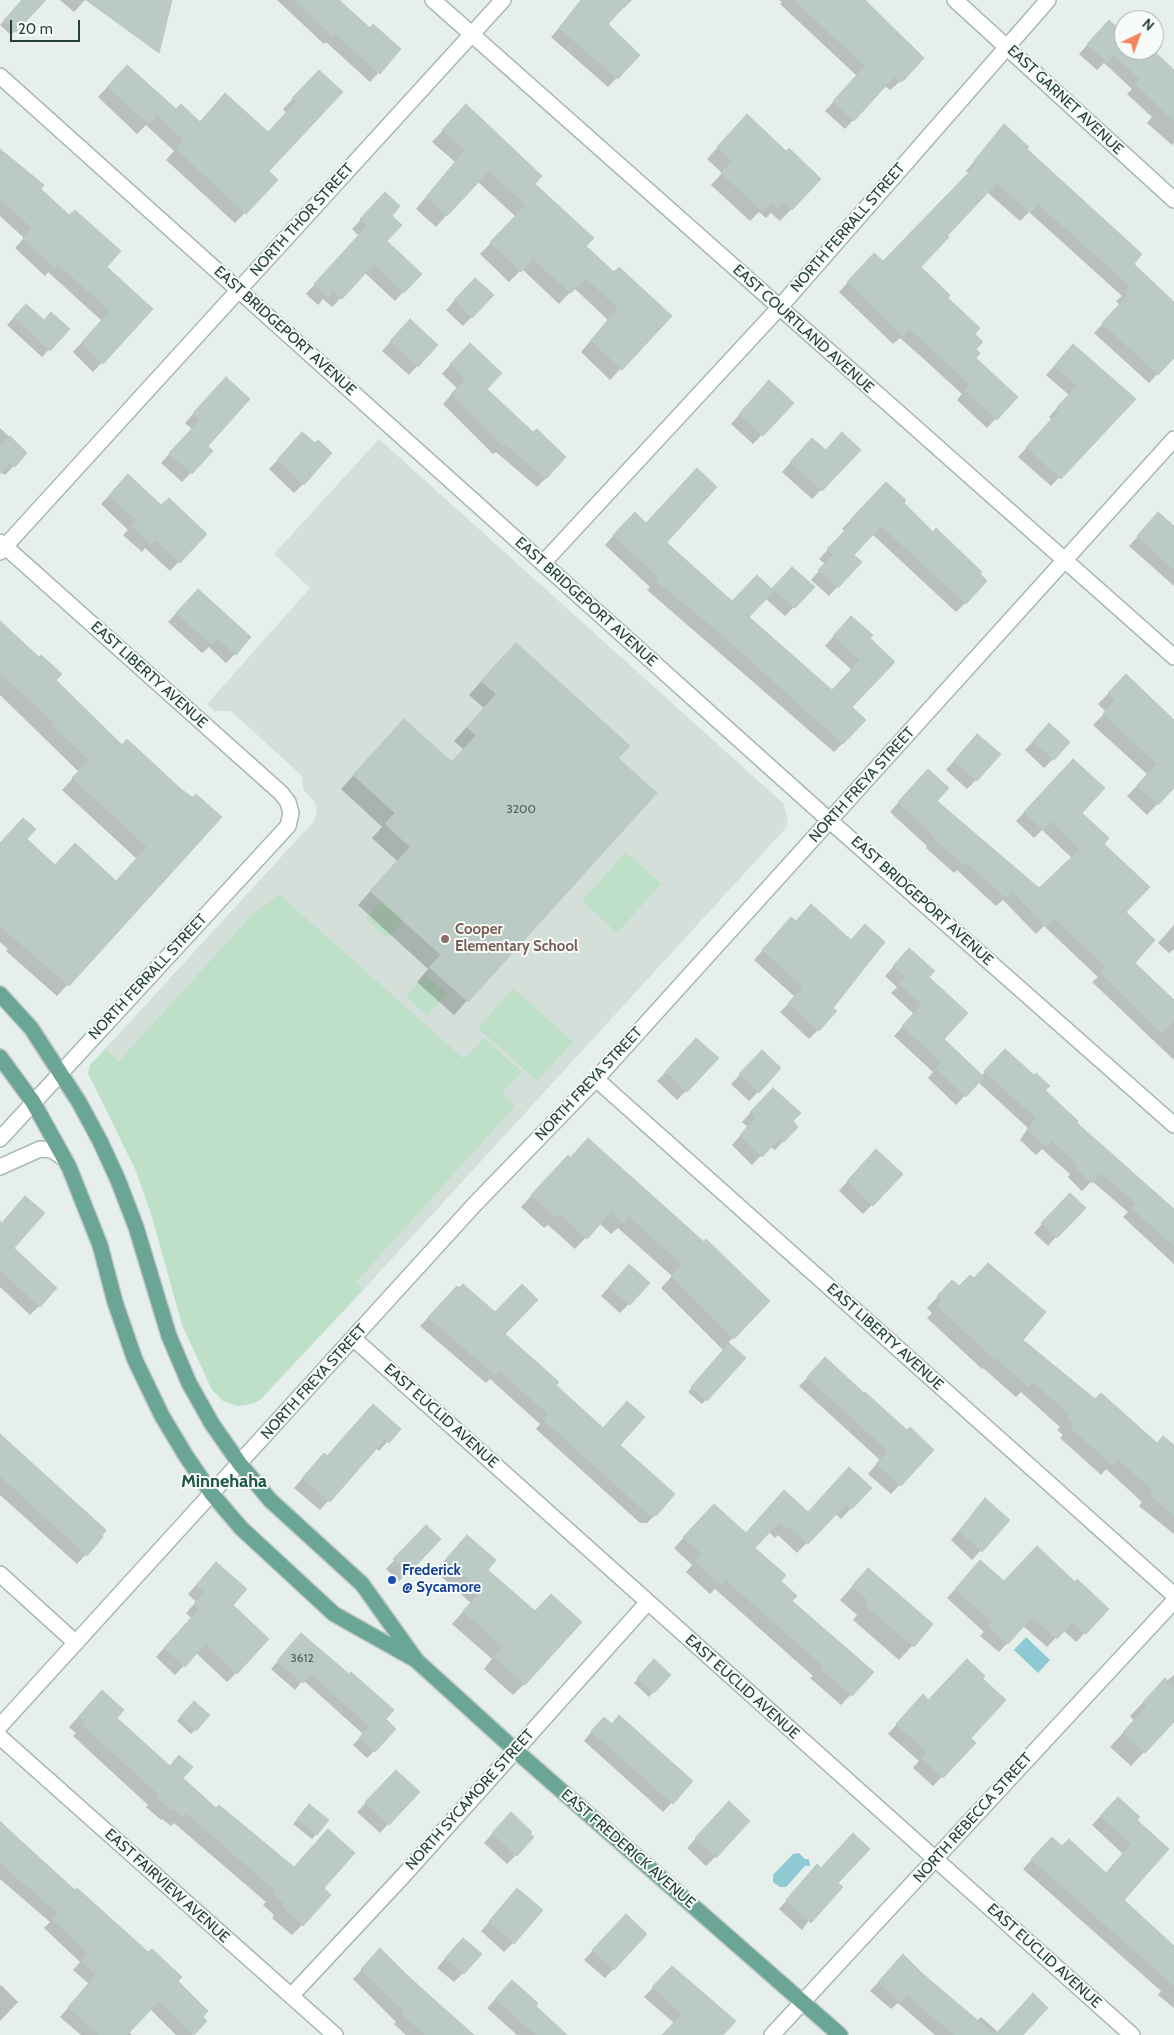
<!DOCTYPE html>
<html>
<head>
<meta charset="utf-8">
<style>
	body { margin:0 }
	#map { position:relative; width:1174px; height:2035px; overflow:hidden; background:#e6efeb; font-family:Cabin,sans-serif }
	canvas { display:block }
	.north { position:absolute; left:1114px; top:10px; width:50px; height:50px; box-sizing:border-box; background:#f7fbf9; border:1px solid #a3b1ad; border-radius:50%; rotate:42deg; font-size:14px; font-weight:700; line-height:20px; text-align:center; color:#24423a }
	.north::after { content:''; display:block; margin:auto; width:18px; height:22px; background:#f4845f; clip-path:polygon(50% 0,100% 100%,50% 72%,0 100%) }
	.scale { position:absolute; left:10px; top:20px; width:70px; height:22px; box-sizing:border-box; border:2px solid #24423a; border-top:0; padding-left:6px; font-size:15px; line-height:18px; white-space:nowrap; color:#24423a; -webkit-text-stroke:4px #f7fbf9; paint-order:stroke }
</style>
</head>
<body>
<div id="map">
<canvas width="1174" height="2035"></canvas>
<div class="north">N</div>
<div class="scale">20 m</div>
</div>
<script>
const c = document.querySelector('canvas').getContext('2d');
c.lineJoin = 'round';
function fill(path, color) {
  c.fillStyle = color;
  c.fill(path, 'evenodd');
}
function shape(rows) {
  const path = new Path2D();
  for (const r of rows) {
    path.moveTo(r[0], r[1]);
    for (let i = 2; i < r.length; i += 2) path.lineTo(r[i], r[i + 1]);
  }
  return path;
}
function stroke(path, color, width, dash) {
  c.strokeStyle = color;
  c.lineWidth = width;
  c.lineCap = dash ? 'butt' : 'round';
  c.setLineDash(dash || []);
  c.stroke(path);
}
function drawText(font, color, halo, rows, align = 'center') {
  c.font = font + ' Cabin,sans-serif';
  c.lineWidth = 4;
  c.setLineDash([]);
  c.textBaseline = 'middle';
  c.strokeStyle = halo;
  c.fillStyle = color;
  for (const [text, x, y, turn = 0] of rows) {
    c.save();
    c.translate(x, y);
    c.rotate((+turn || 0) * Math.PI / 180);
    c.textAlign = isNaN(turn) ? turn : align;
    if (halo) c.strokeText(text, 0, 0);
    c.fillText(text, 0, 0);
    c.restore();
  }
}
fill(shape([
	[379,439,784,804,788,823,785,829,364,1289,106,1048,314,821,317,811,315,802,304,791,301,775,231,711,214,711,207,704,310,588,274,554]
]), '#d4dfda');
fill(shape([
	[626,852,661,884,617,933,582,901],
	[279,894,464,1059,484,1038,522,1072,502,1093,515,1106,356,1282,364,1289,260,1400,252,1404,237,1406,223,1401,212,1390,182,1325,152,1217,135,1169,88,1073,90,1065,106,1048,119,1061,253,914],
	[382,901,403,921,387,938,366,919],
	[425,975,447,994,427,1016,406,996],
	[513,988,573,1042,537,1081,478,1028]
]), '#bfe0c8');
fill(shape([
	[1026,1637,1050,1660,1038,1673,1014,1650],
	[799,1853,805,1859,809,1859,810,1866,805,1866,786,1887,780,1887,773,1882,773,1875,793,1854]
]), '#8ec9d4');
fill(shape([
	[24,0,36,9,11,35,0,25],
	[60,0,85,0,74,12],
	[277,0,338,0,370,29,399,50,370,82,326,42,324,44],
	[583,0,632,0,624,8,622,7,606,24,639,55,608,87,551,37],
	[779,0,864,0,903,79,890,90,885,86,845,129,825,111,857,76,780,4,782,2],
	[1100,31,1124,35,1124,50,1151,50,1174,80,1174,143,1172,145,1147,123,1152,117,1127,94,1132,89,1104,63,1097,70,1079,54],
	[117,77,199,123,225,95,268,133,286,113,283,109,309,82,267,171,276,180,235,223,166,160,174,151,146,125,137,134,98,97],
	[455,117,533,184,584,246,614,274,670,316,610,380,581,352,608,320,574,288,559,304,522,269,509,282,480,254,516,217,477,181,436,227,416,209,455,162,432,142],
	[1004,126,1132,264,1174,304,1174,356,1149,383,1094,333,1120,305,1116,301,1122,296,1029,212,1020,221,987,192,919,267,946,298,974,349,974,358,1016,397,987,428,957,400,962,394,926,361,900,338,893,344,839,292,866,263,883,262,969,173,966,171],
	[736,127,786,153,820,179,780,221,771,213,766,218,759,212,750,221,711,185,722,173,707,159],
	[0,151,43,185,39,189,69,217,105,267,151,309,93,372,73,352,102,321,48,272,45,276,15,248,24,238,0,216],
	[376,203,390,216,385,241,403,292,395,301,365,273,332,307,323,299,318,305,306,294,359,236,352,229],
	[466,288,492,295,463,326,446,310],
	[18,313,44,321,68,329,42,357,7,325],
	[401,330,417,366,409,375,382,351],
	[461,353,546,478,537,487,496,452,493,454,443,404,457,388,442,374],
	[1064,355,1134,399,1051,486,1018,457,1052,420,1049,417,1069,395,1046,375],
	[217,387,206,446,212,451,182,482,161,463,192,429,185,423],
	[760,391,792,403,753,444,731,424],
	[0,428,26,453,5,475,0,472],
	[294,443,303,484,294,493,269,469],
	[803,449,825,452,859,450,812,499,782,472],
	[119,485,205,534,170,571,145,548,142,552,123,535,128,530,101,504],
	[877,492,902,503,965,603,956,612,872,534,852,555,837,587,829,596,811,580,825,564,819,559,845,532,842,529],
	[626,522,665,541,732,603,771,590,792,568,813,588,785,616,765,598,747,617,832,691,852,670,825,646,843,626,868,638,843,743,834,752,647,590,650,587,605,545],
	[1150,523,1174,527,1174,586,1129,546],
	[189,599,235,654,226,663,209,647,202,653,168,622],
	[0,632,54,680,122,746,220,817,57,996,6,951,8,949,0,942,0,844,23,819,25,839,55,866,115,883,137,859,62,790,79,772,0,695],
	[502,658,655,793,454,1015,417,982,428,969,358,905,397,861,372,838,382,827,341,789,391,734,451,763,464,750,454,741,484,708,469,695],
	[1116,686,1174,740,1174,786,1147,815,1127,796,1148,775,1093,725,1106,712,1098,704],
	[1040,734,1053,759,1044,768,1025,750],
	[969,744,976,780,967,789,946,770],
	[1064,769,1080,814,1102,844,1124,912,1133,963,1174,1001,1174,1060,1092,982,1098,977,1044,926,1036,934,1003,900,996,906,957,870,954,873,926,848,927,846,890,812,919,779,935,801,1039,890,1072,858,1042,830,1034,838,1016,821],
	[1174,925,1174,949,1169,953,1158,943],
	[783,928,831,1008,818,1030,809,1039,780,1012,795,997,754,960],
	[901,958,927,978,942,1039,981,1076,1005,1051,1075,1123,1174,1211,1174,1264,1123,1217,1128,1212,1092,1181,1082,1191,1068,1177,1070,1174,1042,1149,1036,1155,1020,1140,1028,1128,978,1082,956,1105,928,1078,933,1072,894,1036,914,1014,891,993,897,987,885,976],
	[688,1049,686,1091,677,1100,657,1081],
	[753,1061,758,1092,749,1101,731,1084],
	[764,1098,797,1127,775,1150,770,1146,752,1165,732,1145,748,1127,742,1122],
	[867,1159,902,1174,863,1214,839,1191],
	[557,1168,768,1301,728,1343,744,1358,702,1404,688,1392,724,1351,661,1288,672,1276,618,1228,611,1234,599,1223,575,1249,548,1225,544,1228,521,1207],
	[1061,1203,1056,1237,1048,1246,1034,1233],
	[0,1220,39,1306,30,1315,0,1287],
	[620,1275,649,1283,620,1313,601,1296],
	[942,1292,1021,1340,1095,1401,1157,1444,1174,1447,1174,1534,1139,1506,1142,1502,1106,1469,1101,1475,1060,1438,1063,1435,1057,1430,1060,1427,1021,1392,1016,1397,983,1368,982,1369,927,1318,932,1313,927,1308],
	[448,1297,503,1334,618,1445,656,1514,647,1523,640,1523,536,1429,540,1424,490,1379,486,1383,420,1326],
	[817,1368,933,1450,891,1494,868,1474,880,1460,799,1386],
	[399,1429,379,1451,376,1448,320,1510,294,1488,316,1463,327,1457],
	[0,1437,102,1537,77,1564,0,1495],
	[870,1488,841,1519,835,1513,797,1553,778,1535,775,1538,769,1532,754,1548,791,1601,872,1672,841,1705,810,1678,813,1676,715,1589,710,1594,686,1572,692,1565,674,1548,704,1516,745,1534,774,1502,808,1513],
	[985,1499,1008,1520,972,1560,951,1540],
	[426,1526,440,1539,399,1581,386,1569],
	[467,1536,486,1570,524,1684,513,1695,484,1669,492,1659,452,1624,471,1603,435,1571],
	[868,1569,932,1624,899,1660,853,1620,857,1615,840,1600],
	[972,1571,1004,1583,1075,1583,1108,1609,1076,1642,1063,1630,1047,1647,1023,1626,999,1652,980,1636,984,1632,947,1598],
	[207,1573,231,1605,236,1673,227,1682,196,1653,175,1675,156,1657,191,1618,186,1613,196,1602,188,1594],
	[294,1642,384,1720,374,1751,367,1758,353,1745,363,1734,303,1680,295,1690,271,1669],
	[654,1661,669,1675,649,1697,634,1683],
	[1174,1675,1174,1720,1131,1766,1110,1747,1134,1721,1130,1716,1152,1693],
	[92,1702,115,1718,169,1767,179,1757,181,1778,216,1810,322,1888,302,1925,292,1935,272,1918,274,1915,263,1905,266,1902,174,1823,171,1826,162,1819,161,1820,146,1807,148,1805,73,1736,76,1733,69,1727],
	[914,1705,974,1743,933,1786,913,1768,919,1761,888,1734],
	[190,1706,195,1730,191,1734,177,1721],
	[595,1727,691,1781,663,1812,584,1741],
	[387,1780,388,1824,380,1833,357,1812],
	[1109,1807,1135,1821,1123,1900,1174,1948,1174,2008,1158,1995,1161,1991,1023,1869,1043,1847,1062,1848,1105,1874,1123,1854,1092,1825],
	[305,1810,327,1821,312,1839,293,1824],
	[720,1812,715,1857,706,1866,687,1848],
	[0,1821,75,1892,177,1981,206,2021,192,2035,176,2035,150,2009,129,2032,132,2035,81,2035,60,2017,89,1984,73,1970,80,1962,44,1928,50,1922,0,1879],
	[502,1823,516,1855,507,1864,484,1843],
	[810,1874,836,1883,802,1930,779,1909],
	[509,1899,513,1943,504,1952,481,1931],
	[617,1924,646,1934,605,1978,584,1960],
	[454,1948,463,1973,454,1982,437,1968],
	[380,1950,472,2034,471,2035,406,2035,394,2024,396,2022,353,1979],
	[903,1956,977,2021,981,2017,998,2032,1021,2035,935,2035,898,2003,891,2009,870,1991],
	[663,1977,722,2035,663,2035,674,2023,644,1997],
	[1,1985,18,2002,0,2021,0,1986],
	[503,1991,534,2006,554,2035,517,2035,487,2008]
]), '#0003');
const building = shape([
	[22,0,46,0,16,32,4,20,22,0],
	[86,0,172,0,159,53,86,0],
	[295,0,339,0,370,28,373,24,401,49,380,74,335,34,333,37,295,0],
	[581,0,630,0,608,24,640,55,618,79,559,28,581,0],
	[794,0,865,0,924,58,904,80,900,82,894,77,854,121,833,101,865,66,794,0],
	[1109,20,1124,34,1124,50,1153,50,1174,70,1174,121,1135,84,1140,79,1114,55,1107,62,1087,44,1109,20],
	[127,65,176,109,181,104,200,122,225,93,268,132,296,102,292,98,319,70,343,92,269,171,278,180,246,214,176,149,183,140,157,115,149,124,107,87,127,65],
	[466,104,542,176,535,184,594,238,586,246,614,272,619,267,672,316,622,370,591,340,618,308,586,278,571,293,533,259,521,272,490,242,526,205,489,171,447,216,426,197,465,150,442,130,466,104],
	[747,114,786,151,789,148,821,179,792,210,783,202,778,208,771,202,762,211,721,173,732,161,717,147,747,114],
	[1004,124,1029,147,1027,149,1142,254,1134,264,1174,302,1174,358,1158,375,1102,323,1128,295,1124,292,1130,286,1038,204,1030,213,997,183,947,236,949,237,921,267,950,295,948,298,980,328,975,334,983,342,976,349,980,353,976,358,1018,397,997,420,965,390,970,385,935,352,909,329,903,336,847,282,874,253,883,261,977,164,974,161,1004,124],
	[0,149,44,185,41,189,69,215,75,210,121,251,107,267,153,309,103,364,81,343,110,311,58,264,54,268,23,238,32,228,0,199,0,149],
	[385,192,400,206,392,216,402,225,387,241,422,274,404,293,374,264,342,299,333,291,328,297,314,284,367,226,360,219,385,192],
	[475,278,494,295,472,318,454,300,475,278],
	[26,304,44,320,51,312,70,329,50,351,14,317,26,304],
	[410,319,438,345,418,367,390,341,410,319],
	[470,343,502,373,487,389,533,432,537,429,566,457,546,479,505,444,503,446,451,394,465,379,450,364,470,343],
	[1073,344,1136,399,1061,479,1026,447,1060,410,1057,407,1077,386,1054,366,1073,344],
	[226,377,250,399,208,446,213,451,192,474,169,453,200,420,193,413,226,377],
	[769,380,794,403,763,436,739,414,769,380],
	[302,432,315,443,318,440,332,453,304,485,277,460,302,432],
	[842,432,861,450,822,491,790,462,812,438,826,450,842,432],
	[10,436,27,453,15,467,10,463,0,474,0,446,10,436],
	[697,468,717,487,667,542,668,544,732,601,757,575,774,591,749,617,832,690,860,660,833,636,851,616,873,635,870,638,895,662,852,707,866,720,843,744,721,634,655,580,658,577,613,535,635,512,646,523,697,468],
	[128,474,161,505,169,498,207,534,180,563,155,540,151,544,131,526,136,520,109,495,128,474],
	[886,482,906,500,904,503,933,532,936,528,982,572,980,574,987,581,966,604,881,526,854,555,862,562,838,588,818,570,833,555,827,549,853,522,850,520,886,482],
	[1158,512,1174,526,1174,570,1137,536,1158,512],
	[792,567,815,587,795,608,772,588,792,567],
	[198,589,251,637,236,655,218,638,212,645,176,613,198,589],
	[0,621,39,657,41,655,62,674,56,680,122,745,127,739,182,790,192,798,196,794,222,817,69,986,0,926,0,843,23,818,36,829,27,839,55,865,75,843,116,881,147,847,72,778,89,760,52,725,54,723,0,673,0,621],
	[516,643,630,746,618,758,657,793,468,1002,429,967,441,955,370,891,410,847,385,824,395,813,353,775,404,719,452,762,476,735,467,727,496,694,481,681,516,643],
	[1126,674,1174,720,1174,788,1158,805,1137,785,1157,764,1103,714,1115,700,1108,693,1126,674],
	[1049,723,1070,742,1054,760,1033,741,1049,723],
	[977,734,1001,754,977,781,954,761,977,734],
	[1073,759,1105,788,1082,813,1109,838,1104,844,1150,887,1126,912,1155,940,1135,963,1174,1000,1174,1021,1162,1034,1100,972,1105,967,1054,918,1045,926,1012,891,1006,898,966,862,964,865,934,839,935,837,898,802,928,769,949,788,937,801,1039,888,1080,849,1051,821,1043,830,1024,812,1073,759],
	[811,904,851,940,865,924,885,942,833,1008,837,1011,819,1031,788,1003,803,987,762,950,791,917,796,921,811,904],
	[909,948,935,971,929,977,968,1013,944,1039,984,1077,966,1097,936,1068,941,1062,902,1026,922,1004,899,984,905,977,893,966,909,948],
	[696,1038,719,1058,687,1092,665,1072,696,1038],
	[1005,1049,1034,1075,1036,1073,1050,1086,1045,1090,1078,1121,1077,1123,1174,1209,1174,1246,1131,1208,1136,1203,1101,1173,1092,1183,1076,1168,1078,1165,1052,1141,1046,1147,1028,1130,1036,1118,984,1071,1005,1049],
	[762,1050,781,1068,759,1093,739,1074,762,1050],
	[773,1088,801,1113,793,1121,798,1127,784,1142,780,1138,762,1157,740,1135,756,1117,750,1112,773,1088],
	[588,1138,704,1242,706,1239,770,1301,734,1339,671,1276,682,1264,629,1217,624,1224,611,1212,587,1239,560,1214,556,1218,531,1195,568,1155,570,1158,588,1138],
	[876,1149,903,1174,873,1206,847,1181,876,1149],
	[1070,1193,1086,1208,1057,1238,1041,1223,1070,1193],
	[25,1196,45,1213,14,1248,57,1288,40,1307,0,1270,0,1225,25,1196],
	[988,1263,1046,1312,1023,1340,1095,1399,1101,1393,1157,1443,1163,1436,1174,1445,1174,1516,1149,1494,1152,1490,1118,1459,1112,1465,1070,1427,1073,1424,1067,1418,1070,1415,1033,1382,1028,1387,995,1357,994,1359,937,1306,942,1301,937,1296,952,1280,959,1286,970,1275,974,1278,988,1263],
	[629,1264,650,1283,630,1305,609,1287,629,1264],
	[463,1284,495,1312,522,1284,538,1300,505,1334,559,1382,556,1385,603,1428,627,1401,645,1417,620,1445,675,1494,657,1515,649,1515,571,1445,543,1419,548,1414,499,1371,495,1375,428,1317,457,1286,459,1288,463,1284],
	[729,1343,746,1358,707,1401,691,1387,729,1343],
	[825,1357,864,1393,865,1392,907,1430,910,1427,934,1450,901,1486,876,1464,888,1451,807,1377,825,1357],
	[373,1404,401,1429,389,1443,385,1439,330,1502,302,1478,324,1453,327,1456,373,1404],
	[0,1434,106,1530,102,1536,103,1537,87,1556,0,1476,0,1434],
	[849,1467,872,1488,852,1509,846,1504,808,1544,789,1526,786,1528,779,1522,755,1548,786,1575,781,1581,797,1596,792,1601,874,1672,852,1696,820,1668,822,1665,726,1580,721,1585,695,1561,702,1554,683,1537,714,1504,746,1533,784,1490,808,1512,849,1467],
	[985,1498,1010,1520,982,1552,959,1531,985,1498],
	[426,1525,441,1539,409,1573,393,1559,426,1525],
	[467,1535,496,1560,488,1570,535,1611,551,1594,582,1622,525,1685,494,1656,503,1647,463,1611,481,1591,446,1559,467,1535],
	[1037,1546,1075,1582,1077,1579,1109,1609,1086,1634,1072,1622,1057,1639,1032,1617,1008,1644,988,1627,992,1622,955,1589,980,1560,1004,1581,1037,1546],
	[216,1562,247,1589,233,1605,269,1639,237,1674,205,1644,185,1667,164,1648,199,1609,194,1604,204,1592,196,1585,216,1562],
	[868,1568,933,1624,914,1647,866,1606,869,1601,852,1586,868,1568],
	[301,1633,349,1674,351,1672,394,1710,386,1719,396,1729,375,1752,359,1738,369,1726,311,1674,303,1683,277,1661,301,1633],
	[654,1659,671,1675,654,1693,637,1678,654,1659],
	[967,1659,985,1676,983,1679,1006,1700,971,1738,976,1743,943,1778,921,1758,927,1752,896,1724,923,1694,928,1700,967,1659],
	[1165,1678,1174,1688,1174,1722,1145,1753,1123,1732,1147,1706,1143,1702,1165,1678],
	[102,1690,124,1710,117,1718,170,1766,179,1755,193,1767,183,1778,216,1808,219,1805,294,1867,328,1829,355,1853,324,1888,331,1895,303,1926,282,1906,284,1904,273,1894,276,1891,186,1813,182,1817,174,1809,172,1811,156,1796,158,1794,82,1725,85,1722,79,1716,102,1690],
	[194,1701,210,1715,196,1731,180,1717,194,1701],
	[619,1715,693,1781,673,1804,591,1731,604,1717,612,1724,619,1715],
	[396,1770,420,1792,389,1825,365,1802,396,1770],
	[1118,1797,1140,1817,1137,1820,1169,1849,1124,1900,1174,1946,1174,1986,1031,1859,1052,1837,1062,1846,1069,1839,1106,1873,1131,1844,1100,1816,1118,1797],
	[729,1801,750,1821,716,1858,695,1838,729,1801],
	[309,1804,329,1820,317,1835,297,1819,309,1804],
	[511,1812,532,1832,530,1834,534,1837,517,1856,492,1833,511,1812],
	[0,1822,75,1890,77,1888,148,1952,152,1949,182,1977,178,1981,208,2011,203,2017,207,2021,194,2035,159,2001,127,2035,99,2035,68,2007,96,1975,81,1961,88,1953,52,1919,58,1913,0,1863,0,1822],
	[853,1833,870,1849,838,1883,843,1887,811,1923,786,1900,817,1864,821,1868,853,1833],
	[517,1888,543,1910,514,1944,489,1921,517,1888],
	[626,1914,647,1934,614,1970,592,1950,626,1914],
	[463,1938,482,1954,464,1974,445,1958,463,1938],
	[380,1948,412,1980,474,2035,425,2035,402,2014,404,2012,361,1969,380,1948],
	[903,1954,924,1975,995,2035,954,2035,907,1995,900,2002,878,1982,903,1954],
	[672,1966,736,2021,723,2035,662,2035,682,2014,652,1987,672,1966],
	[512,1980,538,2003,536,2006,567,2035,536,2035,495,1999,512,1980],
	[1033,1993,1048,2008,1023,2035,995,2035,1033,1993]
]);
fill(building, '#bbcac4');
stroke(building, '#b8c9c2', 1);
const minor = shape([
	[433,0,1174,657],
	[955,0,1174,200],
	[0,76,830,821,1174,1125],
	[0,542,281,793,288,802,291,813,288,826,0,1139],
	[0,552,503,0],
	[543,563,779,308,1048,0],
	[596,1079,1174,1595],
	[0,1167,40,1149,52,1150,65,1159],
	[353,1338,1132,2035],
	[0,1574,76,1643],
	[0,1726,475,1204,596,1079,1174,439],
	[0,1737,335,2035],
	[291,1996,404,1875,648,1602],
	[772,2035,1174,1601]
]);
const major = shape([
	[0,994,31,1028,79,1102,100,1141,118,1180,136,1227,169,1336,189,1383,212,1424,240,1464,270,1500,362,1584,417,1661,515,1750,840,2035],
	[0,1057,33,1102,69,1167,100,1245,115,1302,135,1360,162,1416,186,1456,212,1494,241,1528,334,1614,414,1659]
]);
stroke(minor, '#a8b8b2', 18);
stroke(major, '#c2cac8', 18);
stroke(minor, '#fff', 15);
stroke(major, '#6aa596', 15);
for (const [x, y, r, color] of [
	[445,939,5,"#8d6e63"],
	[392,1580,5,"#1a4fb4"]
]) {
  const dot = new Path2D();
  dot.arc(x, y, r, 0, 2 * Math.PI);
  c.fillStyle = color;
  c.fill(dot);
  stroke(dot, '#f7fbf9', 2);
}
drawText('12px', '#4a645c', null, [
	["3200",521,809],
	["3612",302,1658]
]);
drawText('15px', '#24423a', '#f7fbf9', [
	["EAST GARNET AVENUE",1065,100,43],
	["NORTH THOR STREET",302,220,-48],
	["NORTH FERRALL STREET",848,228,-49],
	["EAST COURTLAND AVENUE",803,329,42],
	["EAST BRIDGEPORT AVENUE",285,331,42],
	["EAST BRIDGEPORT AVENUE",586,602,42],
	["EAST LIBERTY AVENUE",149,675,42],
	["NORTH FREYA STREET",862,785,-48],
	["EAST BRIDGEPORT AVENUE",922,901,42],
	["NORTH FERRALL STREET",148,977,-47],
	["NORTH FREYA STREET",589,1084,-47],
	["EAST LIBERTY AVENUE",885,1337,42],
	["NORTH FREYA STREET",314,1382,-48],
	["EAST EUCLID AVENUE",441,1416,42],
	["EAST EUCLID AVENUE",742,1687,42],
	["NORTH SYCAMORE STREET",470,1800,-48],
	["NORTH REBECCA STREET",973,1818,-48],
	["EAST FREDERICK AVENUE",628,1849,41],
	["EAST FAIRVIEW AVENUE",167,1886,42],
	["EAST EUCLID AVENUE",1044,1956,42]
]);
drawText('bold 15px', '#785e54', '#f7fbf9', [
	["Cooper",455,930],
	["Elementary School",455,947]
], 'left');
drawText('bold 15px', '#164399', '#f7fbf9', [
	["Frederick",402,1571],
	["@ Sycamore",402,1588]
], 'left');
drawText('bold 18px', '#1f5548', '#f7fbf9', [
	["Minnehaha",224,1482]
]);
</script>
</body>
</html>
